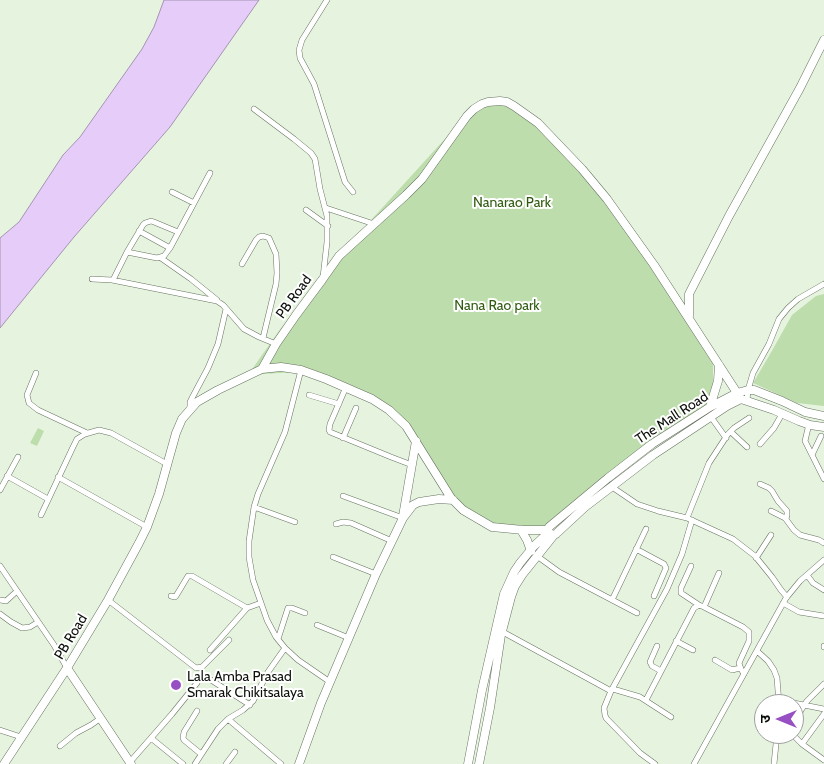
<!DOCTYPE html>
<html>
<head>
<meta charset="utf-8">
<style>
	body { margin:0 }
	#map { position:relative; width:824px; height:764px; overflow:hidden; background:#e6f4df; font-family:Cabin,"Noto Sans Devanagari",sans-serif }
	canvas { display:block }
	.north { position:absolute; left:754px; top:694px; width:50px; height:50px; box-sizing:border-box; background:#fff; border:1px solid #9d9f9d; border-radius:50%; rotate:270deg; font-size:14px; font-weight:700; line-height:20px; text-align:center; color:#0b0f09 }
	.north::after { content:''; display:block; margin:auto; width:18px; height:22px; background:#9750c4; clip-path:polygon(50% 0,100% 100%,50% 72%,0 100%) }
</style>
</head>
<body>
<div id="map">
<canvas width="824" height="764"></canvas>
<div class="north">उ</div>
</div>
<script>
const c = document.querySelector('canvas').getContext('2d');
c.lineJoin = 'round';
function fill(path, color) {
  c.fillStyle = color;
  c.fill(path, 'evenodd');
}
function shape(rows) {
  const path = new Path2D();
  for (const r of rows) {
    path.moveTo(r[0], r[1]);
    for (let i = 2; i < r.length; i += 2) path.lineTo(r[i], r[i + 1]);
  }
  return path;
}
function stroke(path, color, width, dash) {
  c.strokeStyle = color;
  c.lineWidth = width;
  c.lineCap = dash ? 'butt' : 'round';
  c.setLineDash(dash || []);
  c.stroke(path);
}
function drawText(font, color, halo, rows, align = 'center') {
  c.font = font + ' Cabin,sans-serif';
  c.lineWidth = 4;
  c.setLineDash([]);
  c.textBaseline = 'middle';
  c.strokeStyle = halo;
  c.fillStyle = color;
  for (const [text, x, y, turn = 0] of rows) {
    c.save();
    c.translate(x, y);
    c.rotate((+turn || 0) * Math.PI / 180);
    c.textAlign = isNaN(turn) ? turn : align;
    if (halo) c.strokeText(text, 0, 0);
    c.fillText(text, 0, 0);
    c.restore();
  }
}
fill(shape([
	[504,100,549,132,606,196,713,364,713,388,707,405,548,528,486,524,461,508,417,440,380,405,296,372,248,375,281,328,352,241,473,108],
	[824,294,824,406,797,403,753,383,769,356,792,315,816,296],
	[38,428,44,431,37,446,30,443]
]), '#bdddad');
const water = shape([
	[164,0,259,0,170,127,74,237,0,328,0,238,19,222,63,155,80,137,142,49,154,27,164,0]
]);
fill(water, '#e5ccf9');
stroke(water, '#a493b1', 1);
const street = shape([
	[327,0,302,40,299,50,300,58,314,84,345,182,353,192],
	[254,109,294,139,311,153,315,159,320,189,327,216,327,242,323,277],
	[172,192,194,203],
	[326,208,374,224],
	[306,210,328,226],
	[139,231,170,248],
	[127,252,157,258,164,256,170,248,210,173],
	[161,258,191,279,217,300],
	[242,264,256,240,259,237,263,236,269,238,276,254,277,273,276,284,263,338],
	[92,279,112,280,217,301,223,305,244,329,259,337,276,344],
	[113,280,127,252,143,225,145,223,151,221,154,222,178,232],
	[301,370,285,432,258,494,254,507,249,541,249,557,253,580,267,620,276,637,285,648,298,660,330,682],
	[36,373,27,395,29,403,38,410,87,433],
	[346,387,330,424,329,430,330,432,391,457,412,465],
	[309,395,339,404],
	[747,400,748,390,753,373,769,344,779,319,788,308,798,299,824,284],
	[190,409,190,402,192,398,208,368,218,344,226,309],
	[711,417,726,438],
	[809,424,805,441,824,479],
	[731,432,747,447],
	[343,438,356,408],
	[760,444,774,428,782,414],
	[812,455,821,436],
	[7,476,48,499],
	[58,477,147,527],
	[760,484,769,488,772,491,778,501,787,511,787,515,786,519],
	[612,487,637,504,658,511,687,518,733,539,755,556,772,577,781,590,787,597],
	[0,490,18,457],
	[343,496,403,518],
	[254,507,295,522],
	[771,511,785,518,794,530,800,535,819,540,824,543],
	[41,515,73,447,77,439,85,434,99,430,111,433,167,464],
	[687,518,709,463,728,434,734,428,749,418],
	[336,524,343,522,351,523,392,541],
	[636,549,664,564,666,568,654,596],
	[537,556,559,572,637,613],
	[333,557,376,574],
	[756,558,771,535],
	[0,566,54,645,67,668],
	[691,566,681,588,681,593,699,605],
	[807,575,813,583,824,590],
	[171,596,175,597,176,596,188,576,192,576,247,608,261,603],
	[0,600,6,601,17,591],
	[108,600,196,668,202,667,229,640],
	[612,600,646,529],
	[783,603,799,612,824,616],
	[704,607,719,573],
	[0,614,11,622,22,628,30,627,38,622],
	[317,625,349,638],
	[501,631,611,691],
	[278,639,288,608,292,608,305,613],
	[676,641,693,650],
	[657,646,650,662,652,666,661,671],
	[824,647,824,646],
	[210,650,247,608],
	[757,651,768,661,774,670,777,678,779,704],
	[715,660,732,670,740,668],
	[211,680,250,705],
	[613,689,640,697,671,717],
	[646,700,694,608,699,605,704,607,743,627,749,632,749,641,739,663,741,669,744,674],
	[779,700,824,709],
	[197,711,184,732,183,738,184,740,201,754],
	[228,719,243,710,253,701,268,672,285,648],
	[794,727,801,710,807,701,824,684],
	[0,730,21,737],
	[792,734,802,744,824,760],
	[151,738,183,764],
	[802,744,824,714],
	[60,746,76,733,91,725,101,718],
	[130,762,172,714,197,683],
	[195,764,218,729,228,719,281,764],
	[226,764,235,752],
	[655,764,640,753,606,718,605,715,604,708,611,691,667,589,682,554,692,520],
	[694,764,786,598,800,581,824,560],
	[774,764,777,734]
]);
const secondary = shape([
	[689,316,689,294,729,216,800,88,824,40],
	[262,369,281,367,301,370,326,379,372,399,389,410,406,426,451,498,463,510,492,527,523,530,548,530],
	[710,407,718,381,719,365],
	[403,516,416,441],
	[521,530,527,540,531,551],
	[558,532,585,507,653,455,727,406,741,399,774,410,799,421,810,425,824,427],
	[554,535,549,533,548,530,549,527,608,478,652,444,710,407,737,393,748,390,754,390,782,401,805,412,824,416],
	[67,668,131,764],
	[4,764,67,668,108,600,139,543,147,527,159,494,176,433,182,419,197,402,218,390,262,369,276,344,296,315,322,280,339,256,406,195,422,179,467,116,474,109,482,104,488,102,500,101,507,102,514,106,538,123,582,169,607,199,654,265,741,399],
	[299,764,321,703,376,574,403,518,413,505,419,502,439,499,453,500],
	[468,764,482,690,504,594,514,572,520,563,534,546,549,532],
	[479,764,490,708,501,635,511,597,515,586,522,575,554,535,556,534]
]);
stroke(street, '#677361', 6);
stroke(secondary, '#677361', 9);
stroke(street, '#fff', 5);
stroke(secondary, '#fff', 8);
for (const [x, y, r, color] of [
	[176,685,6,"#9750c4"]
]) {
  const dot = new Path2D();
  dot.arc(x, y, r, 0, 2 * Math.PI);
  c.fillStyle = color;
  c.fill(dot);
  stroke(dot, '#fff', 2);
}
drawText('14px', '#2f5a0f', '#fff', [
	["Nanarao Park",512,203],
	["Nana Rao park",497,306]
]);
drawText('14px', '#0b0f09', '#fff', [
	["PB Road",294,297,-54],
	["The Mall Road",672,418,-33],
	["PB Road",71,637,-59]
]);
drawText('14px', '#0b0f09', '#fff', [
	["Lala Amba Prasad",187,677],
	["Smarak Chikitsalaya",187,693]
], 'left');
</script>
</body>
</html>
